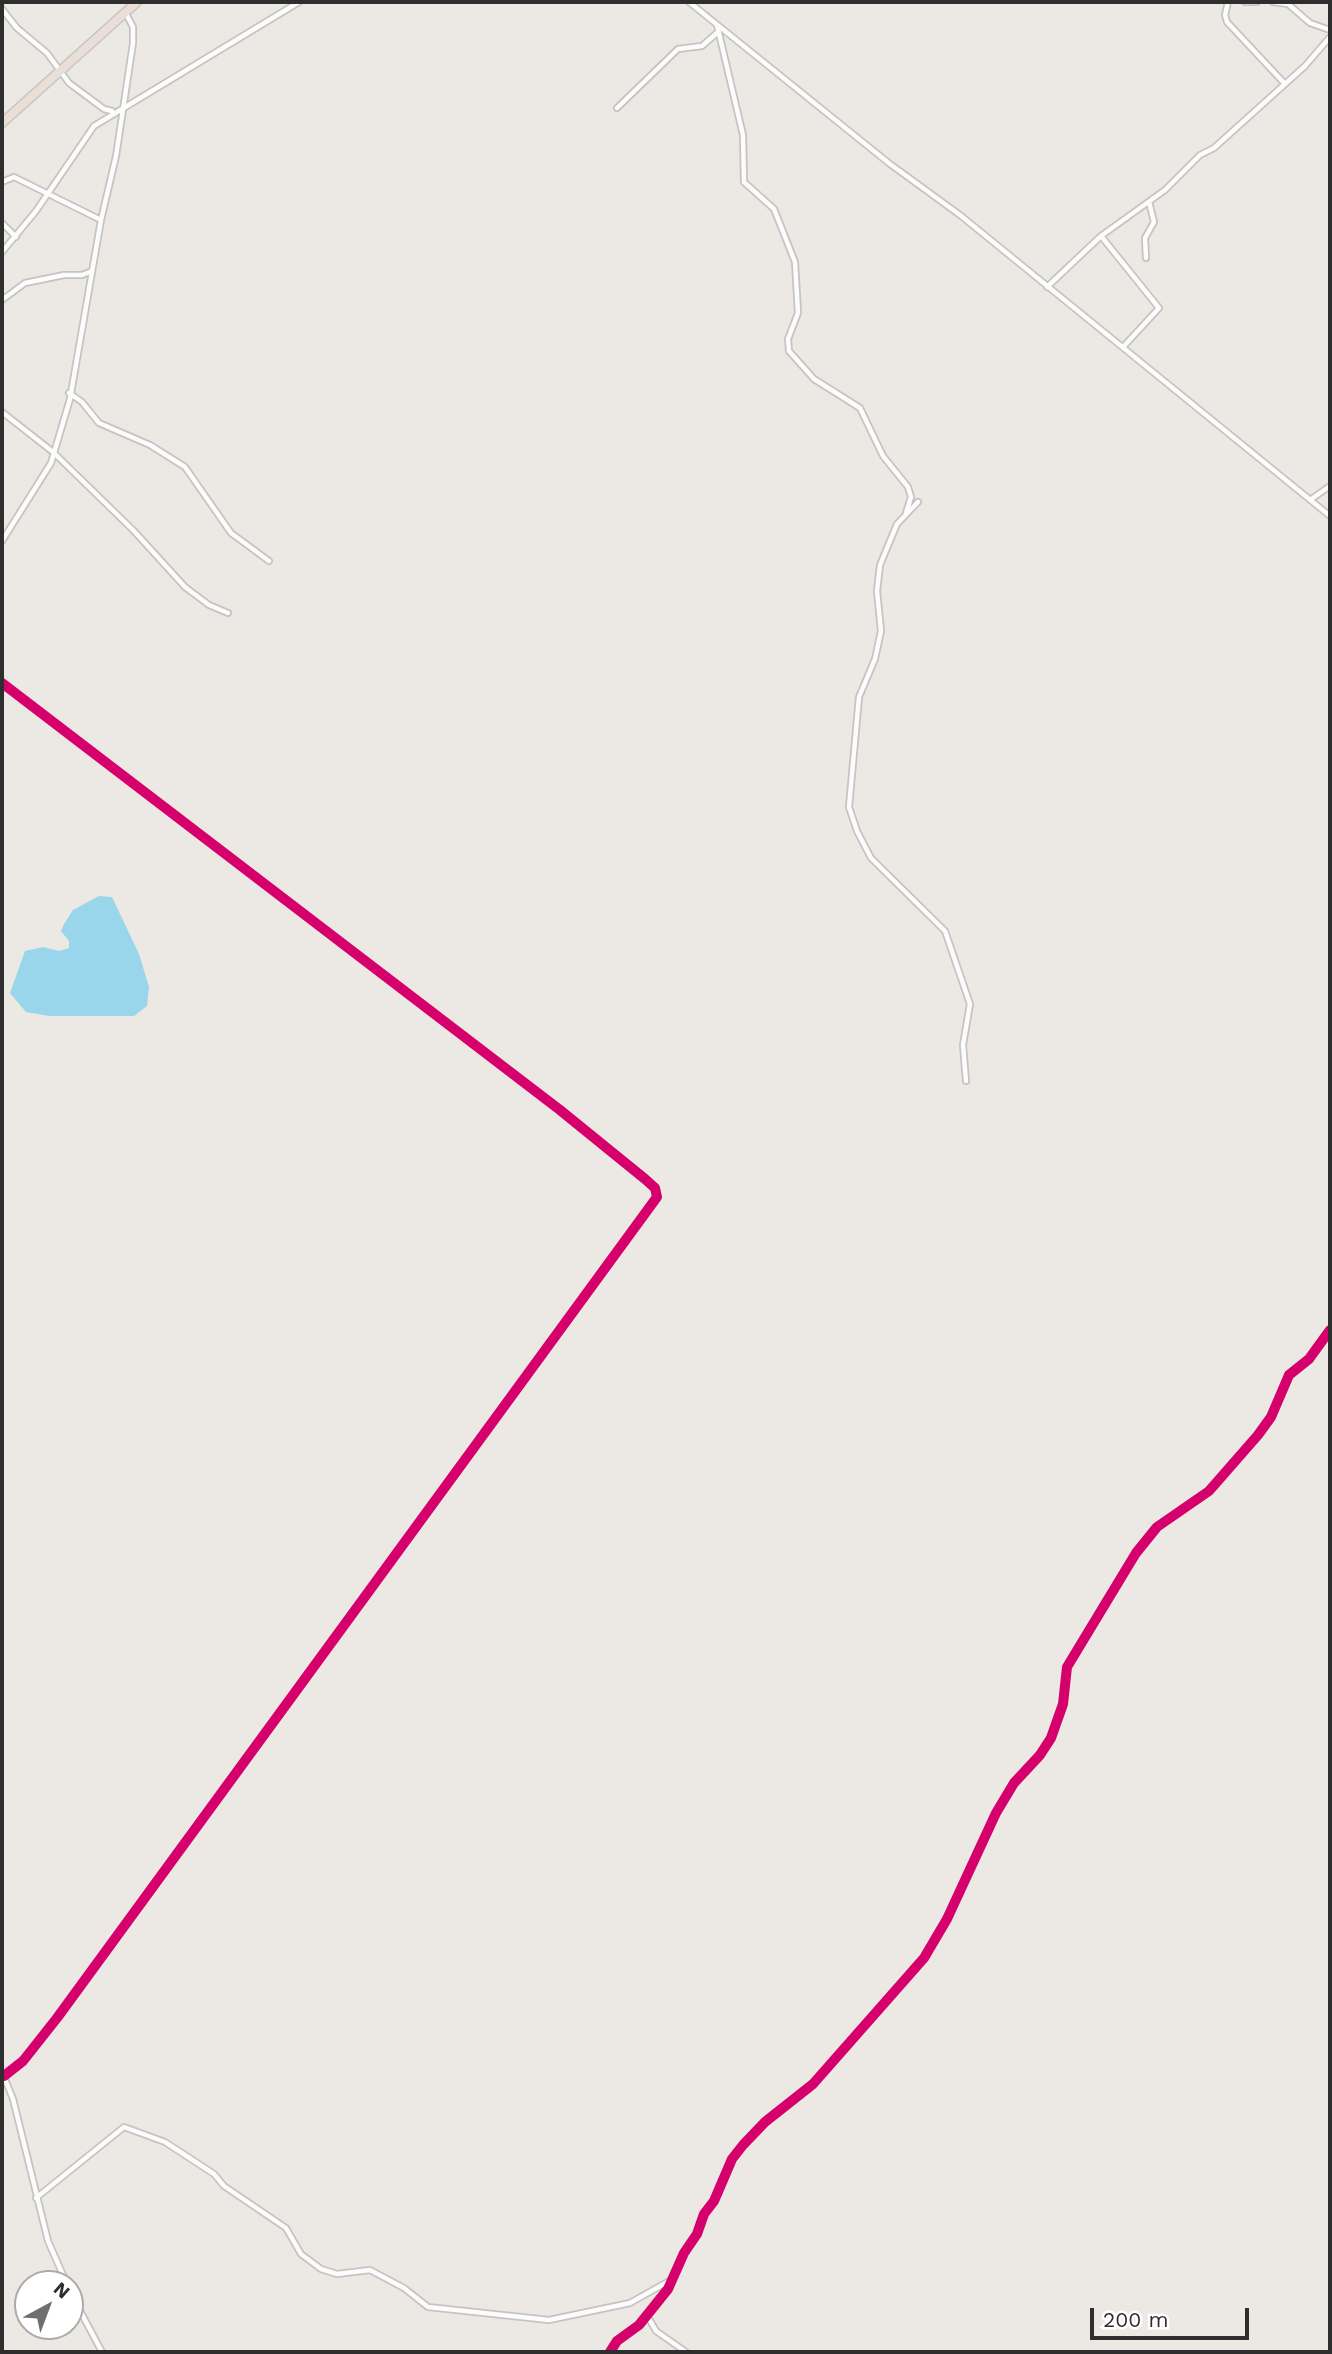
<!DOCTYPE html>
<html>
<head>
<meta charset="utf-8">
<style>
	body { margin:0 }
	#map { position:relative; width:1332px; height:2354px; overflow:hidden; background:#ece8e4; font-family:"Work Sans",sans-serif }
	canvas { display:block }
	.frame { position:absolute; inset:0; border:4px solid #2e2e2e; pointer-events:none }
	.north { position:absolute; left:14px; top:2270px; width:70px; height:70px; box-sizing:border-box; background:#fff; border:2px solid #ababab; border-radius:50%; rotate:41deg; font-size:19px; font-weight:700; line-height:28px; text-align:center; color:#2e2e2e }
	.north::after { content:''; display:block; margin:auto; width:24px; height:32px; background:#706f6e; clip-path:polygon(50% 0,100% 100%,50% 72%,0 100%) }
	.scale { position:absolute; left:1090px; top:2308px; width:159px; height:32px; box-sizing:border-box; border:4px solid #2e2e2e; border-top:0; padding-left:9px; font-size:21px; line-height:24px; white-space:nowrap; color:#2e2e2e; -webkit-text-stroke:5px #fff; paint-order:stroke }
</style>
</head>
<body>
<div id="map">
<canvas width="1332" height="2354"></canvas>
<div class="frame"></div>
<div class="north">N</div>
<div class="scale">200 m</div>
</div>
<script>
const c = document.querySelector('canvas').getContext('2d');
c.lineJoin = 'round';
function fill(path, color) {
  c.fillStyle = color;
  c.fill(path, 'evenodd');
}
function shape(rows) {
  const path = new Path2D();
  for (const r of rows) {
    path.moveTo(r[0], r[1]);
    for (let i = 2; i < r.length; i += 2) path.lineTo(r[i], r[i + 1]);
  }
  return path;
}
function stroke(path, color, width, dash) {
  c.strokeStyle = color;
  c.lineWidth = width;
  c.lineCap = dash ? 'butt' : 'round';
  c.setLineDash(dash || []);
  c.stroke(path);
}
fill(shape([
	[99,896,112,897,139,954,149,987,147,1006,134,1016,49,1016,26,1012,10,993,25,951,43,947,59,951,69,948,69,941,61,931,64,924,73,910]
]), '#99d6ec');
const street = shape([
	[689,2,890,164,960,215,1330,516],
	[1228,2,1225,15,1227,22,1285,84],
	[1245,2,1257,2],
	[1273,2,1288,4,1310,23,1330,30],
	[2,9,17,28,47,53,69,83,104,109,112,111],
	[717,25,743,135,744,182,774,209,795,262,798,313,788,339,789,351,814,379,860,408,883,456,908,487,911,497,906,513],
	[617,108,678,49,702,46,718,32],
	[2,182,14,177,101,220],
	[2,223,16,237],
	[1101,236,1159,308,1124,346],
	[2,252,36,211,94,126,299,2],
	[1146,258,1145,238,1154,222,1149,202],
	[1047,287,1101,236,1165,190,1200,155,1214,148,1305,66,1330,37],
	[2,300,25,283,64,275,82,275,92,271],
	[69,393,82,402,99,423,150,445,185,467,231,533,269,561],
	[2,412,53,452,134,531,185,587,209,605,228,613],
	[1310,500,1330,486],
	[918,502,897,524,880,565,877,591,881,631,875,659,859,697,849,807,857,831,871,858,945,931,970,1004,963,1045,966,1081],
	[2,541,51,463,70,399,101,220,116,156,133,43,133,27,125,12],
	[2,683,560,1110,645,1179,655,1188,657,1197,57,2018,23,2061,4,2076],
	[2,2072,13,2099,48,2241,67,2284],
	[36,2198,124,2127,165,2142,214,2174,224,2186,286,2228,301,2254,321,2269,337,2274,370,2270,404,2288,428,2307,549,2320,630,2303,671,2280],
	[70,2292,102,2352],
	[648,2317,656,2331,686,2352],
	[610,2352,617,2341,639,2325,668,2289,684,2253,697,2234,704,2214,714,2201,732,2159,743,2145,765,2122,813,2084,924,1958,947,1919,996,1813,1014,1783,1040,1755,1051,1738,1063,1704,1067,1667,1136,1553,1157,1527,1209,1491,1258,1435,1271,1417,1289,1375,1309,1359,1330,1330]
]);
const highway = shape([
	[2,123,137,2]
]);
stroke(street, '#c5c4c5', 8);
stroke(highway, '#c6c5c4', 11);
stroke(street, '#fcfcfb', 4.5);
stroke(highway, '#eadfd6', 8);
stroke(shape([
	[2,683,560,1110,645,1179,655,1188,657,1197,57,2018,23,2061,4,2076],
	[610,2352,617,2341,639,2325,668,2289,684,2253,697,2234,704,2214,714,2201,732,2159,743,2145,765,2122,813,2084,924,1958,947,1919,996,1813,1014,1783,1040,1755,1051,1738,1063,1704,1067,1667,1136,1553,1157,1527,1209,1491,1258,1435,1271,1417,1289,1375,1309,1359,1330,1330]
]), '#d6006c', 10);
</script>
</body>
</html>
